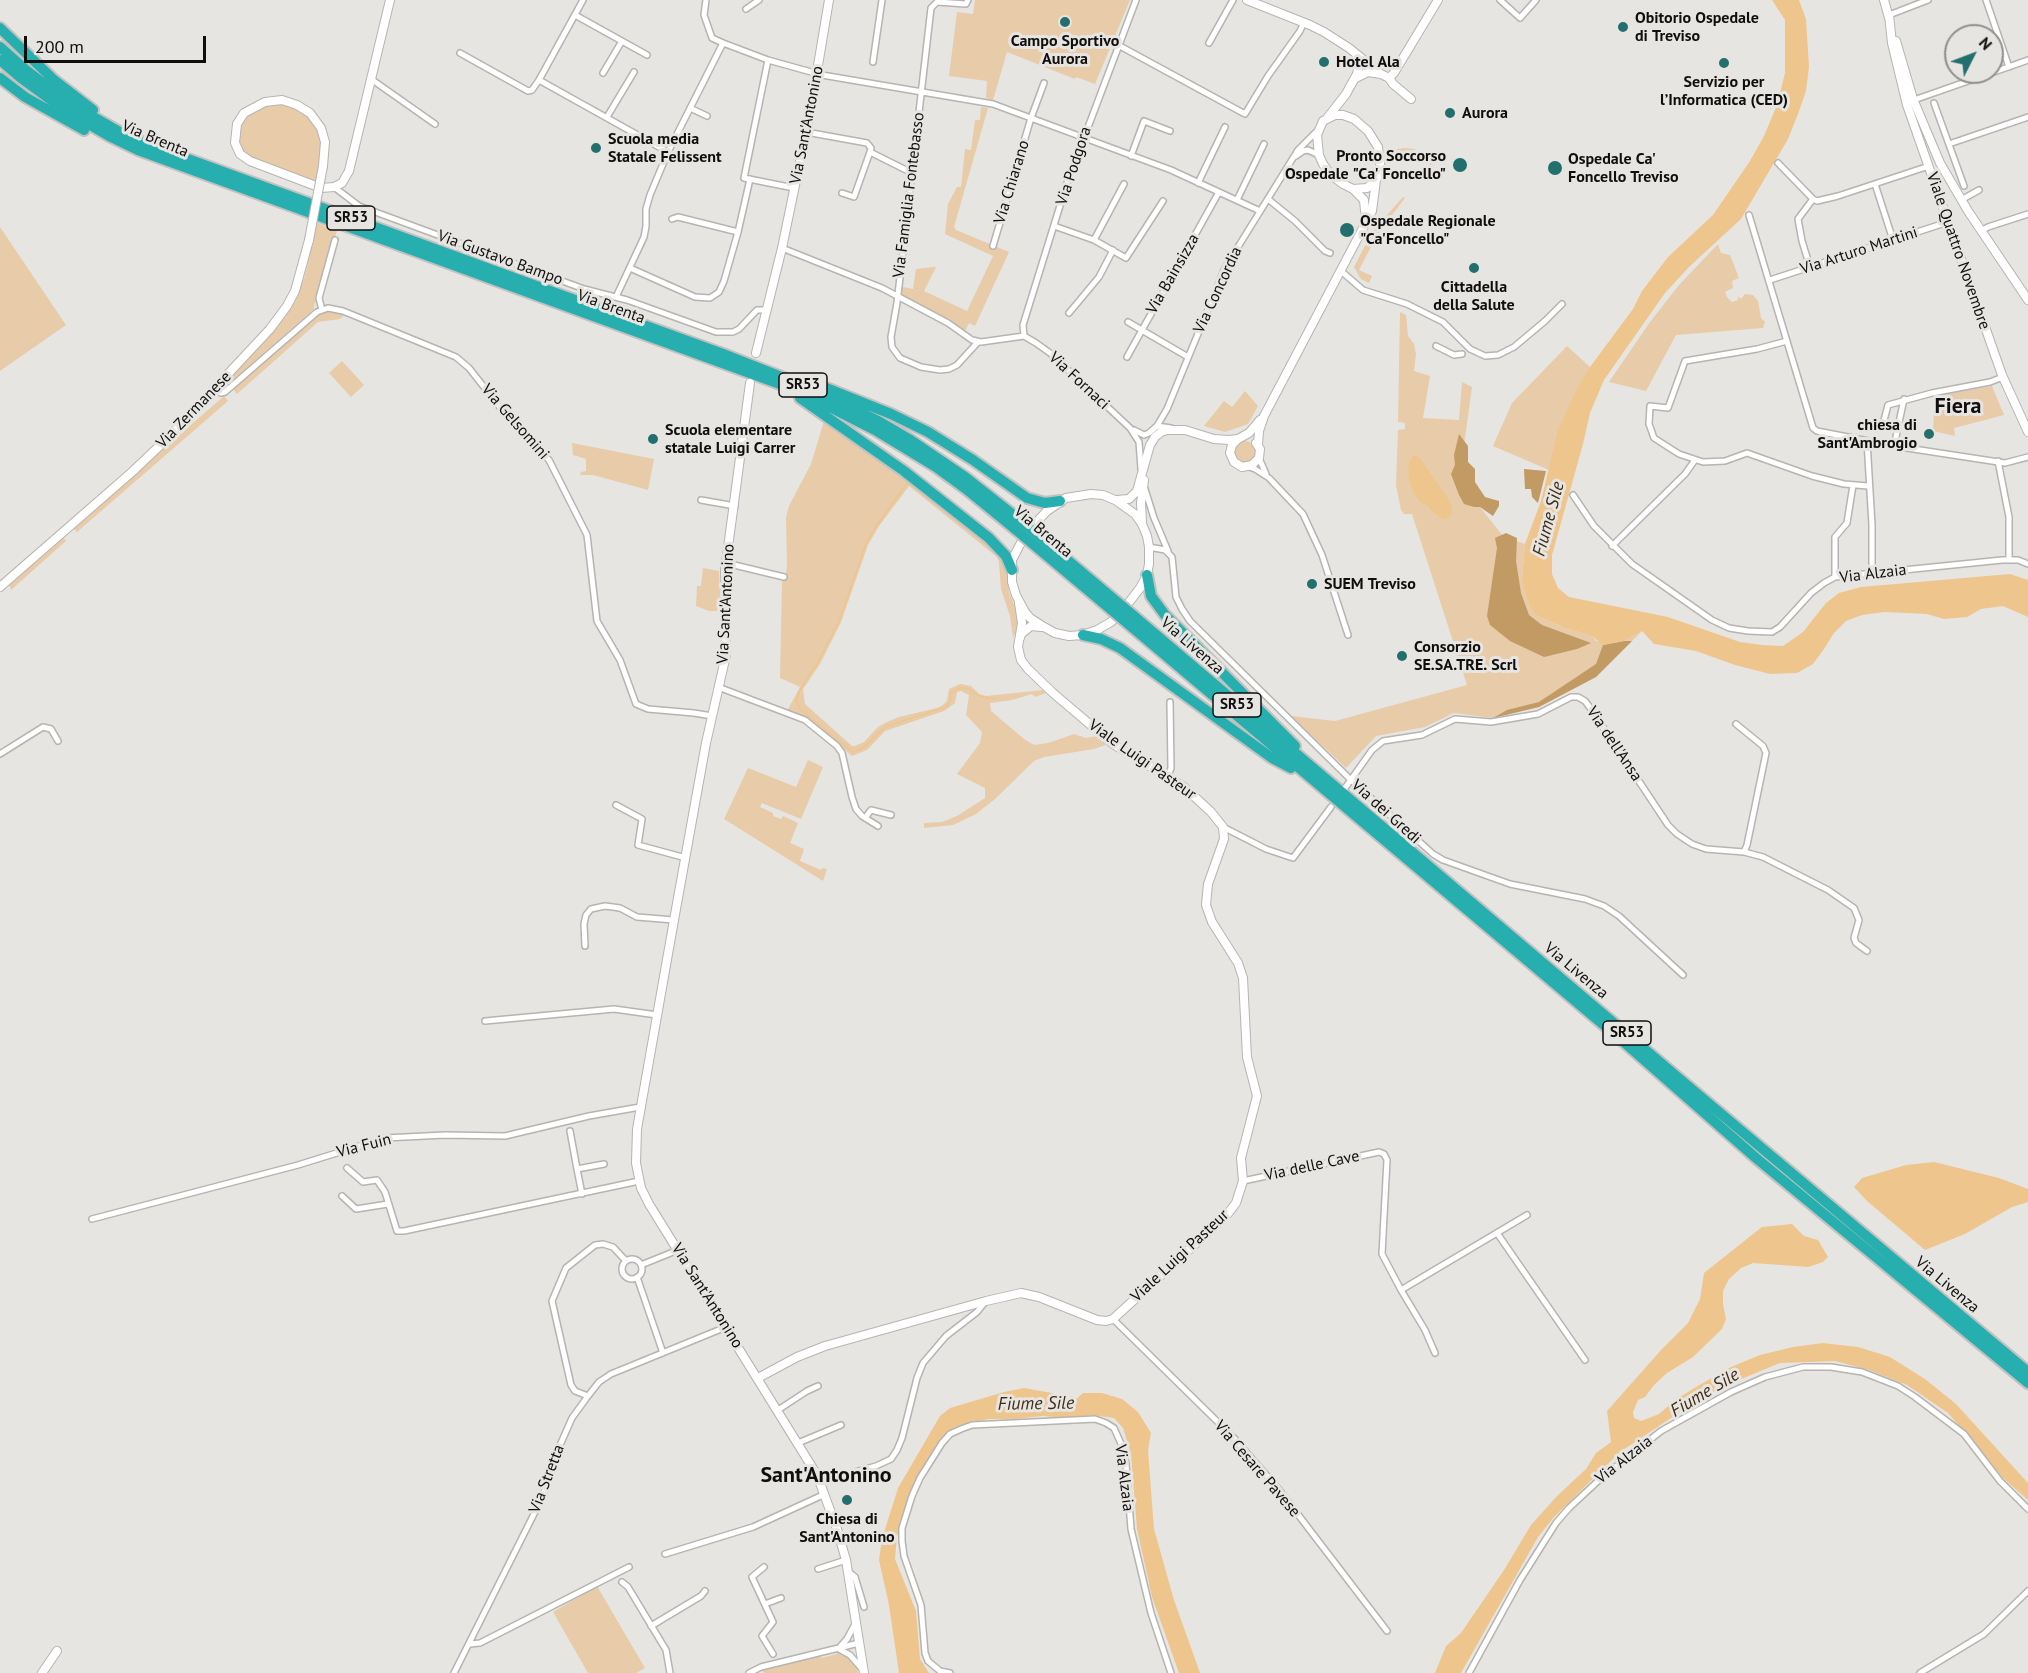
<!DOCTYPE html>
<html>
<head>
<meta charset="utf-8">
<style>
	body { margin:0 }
	#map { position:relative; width:2028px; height:1673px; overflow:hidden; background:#e7e5e2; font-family:"PT Sans",sans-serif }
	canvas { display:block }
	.north { position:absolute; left:1944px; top:24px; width:60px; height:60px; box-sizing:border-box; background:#e7e5e2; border:2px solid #918f8d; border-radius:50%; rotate:48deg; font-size:16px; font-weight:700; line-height:24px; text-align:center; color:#100f0e }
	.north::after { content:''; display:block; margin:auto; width:21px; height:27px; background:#236f6e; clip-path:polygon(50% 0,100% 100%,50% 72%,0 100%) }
	.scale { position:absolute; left:24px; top:36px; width:182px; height:27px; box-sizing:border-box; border:3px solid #100f0e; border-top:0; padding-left:8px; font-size:18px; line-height:21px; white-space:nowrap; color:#100f0e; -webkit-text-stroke:4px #e7e5e2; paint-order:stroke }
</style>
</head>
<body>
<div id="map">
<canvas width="2028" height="1673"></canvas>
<div class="north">N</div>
<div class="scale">200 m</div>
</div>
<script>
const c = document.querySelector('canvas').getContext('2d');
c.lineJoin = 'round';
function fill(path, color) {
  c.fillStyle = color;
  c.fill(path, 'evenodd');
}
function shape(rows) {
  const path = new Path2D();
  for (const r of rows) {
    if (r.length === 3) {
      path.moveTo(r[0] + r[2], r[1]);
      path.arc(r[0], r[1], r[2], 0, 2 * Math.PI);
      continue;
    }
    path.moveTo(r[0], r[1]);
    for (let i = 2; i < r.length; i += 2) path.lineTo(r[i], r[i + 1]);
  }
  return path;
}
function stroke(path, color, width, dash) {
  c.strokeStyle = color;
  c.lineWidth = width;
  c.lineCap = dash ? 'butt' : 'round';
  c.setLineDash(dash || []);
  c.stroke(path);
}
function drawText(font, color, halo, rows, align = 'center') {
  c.font = font + ' "PT Sans",sans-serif';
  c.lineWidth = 6;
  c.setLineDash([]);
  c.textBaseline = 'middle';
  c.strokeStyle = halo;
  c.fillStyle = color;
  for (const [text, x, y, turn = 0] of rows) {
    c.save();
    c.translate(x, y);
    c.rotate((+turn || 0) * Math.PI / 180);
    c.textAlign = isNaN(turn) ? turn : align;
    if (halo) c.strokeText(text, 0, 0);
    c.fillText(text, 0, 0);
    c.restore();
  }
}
fill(shape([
	[975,0,1130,0,1095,84,1076,77,1075,79,1007,52,993,100,986,98,987,81,949,76,957,12,973,14],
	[281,103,289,105,308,115,318,130,322,151,317,182,253,159,246,155,240,147,238,141,240,125,247,116,266,105],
	[981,107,988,108,954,227,956,230,1009,252,975,326,969,323,965,331,950,320,905,298,901,294,905,266,903,287,913,289,916,269,934,267,936,267,924,291,967,311,993,256,945,234,948,204,957,187,961,187,965,149,971,150,975,120,980,120],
	[1404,148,1414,149,1423,154,1435,168,1429,164,1392,160,1391,150],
	[1403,197,1405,198,1377,235,1359,270,1372,276,1369,283,1361,279,1354,267,1372,232],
	[317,223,337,231,313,310,227,385,226,381,275,329,294,303,305,276],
	[0,227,66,325,0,371],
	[1718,244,1721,253,1730,255,1739,278,1732,281,1733,288,1725,292,1727,297,1732,302,1738,300,1738,296,1741,299,1745,294,1753,295,1758,301,1761,318,1765,322,1763,328,1676,335,1646,391,1609,382,1650,322,1679,285],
	[329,311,344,315,340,319,318,322,237,394,233,389,314,317],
	[1400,312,1406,315,1408,336,1414,344,1416,354,1414,371,1430,376,1423,418,1459,420,1462,382,1472,387,1461,467,1471,496,1503,536,1525,544,1522,579,1538,616,1565,628,1592,636,1596,641,1624,641,1642,631,1596,677,1539,707,1493,718,1454,713,1425,727,1376,736,1346,768,1291,716,1335,721,1467,685,1412,514,1404,514,1401,510,1396,485,1398,430,1405,429,1405,423,1398,422],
	[1567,346,1590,367,1570,406,1549,470,1493,446,1512,403],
	[342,361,364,385,351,397,329,373],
	[1992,386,2004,415,1954,428,1955,436,1933,431,1935,396],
	[1245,391,1258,406,1248,424,1225,432,1204,426,1224,401,1232,407],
	[224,396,228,401,77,532,73,528],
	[824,421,907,480,909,479,1002,555,1006,566,1009,592,1019,617,1018,628,1013,638,1010,616,1001,589,999,562,997,557,909,486,879,526,868,545,841,622,820,664,803,689,805,704,852,746,855,746,864,742,878,727,887,722,899,717,937,708,943,705,947,701,949,689,960,684,971,686,979,694,986,696,1043,690,1046,693,1035,697,1032,694,1012,700,990,703,991,711,1024,739,1034,745,1048,743,1074,734,1086,738,1097,736,1108,744,1094,749,1044,757,1034,761,995,799,976,814,953,825,924,828,924,823,942,822,957,816,985,798,985,788,957,774,980,743,982,732,966,715,969,695,961,691,957,692,955,703,944,711,885,731,867,750,852,756,839,745,787,711,800,687,780,678,782,581,785,579,787,566,786,518,789,506,811,464],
	[1245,452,11],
	[572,443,654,459,648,490,593,475,580,475,581,472,586,471,586,459,573,455],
	[63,537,66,541,11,590,9,584],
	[703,568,719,571,721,611,709,611,696,606,697,586,701,586],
	[808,760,823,767,801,819,762,803,760,807,773,813,773,816,781,819,783,816,798,823,790,843,804,849,800,861,821,870,823,868,827,869,823,881,724,819,748,768,796,787],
	[597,1586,645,1668,636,1673,588,1673,553,1612],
	[837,1652,845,1654,856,1664,858,1673,764,1673,762,1670,820,1656,821,1658,837,1654]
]), '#e8cba8');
fill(shape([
	[1459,434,1468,446,1468,462,1475,469,1475,482,1485,497,1499,501,1499,506,1493,516,1480,507,1474,507,1464,504,1459,495,1451,474,1455,465,1454,455],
	[1524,469,1546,471,1538,503,1532,497,1531,489,1525,489],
	[1506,533,1517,538,1516,561,1521,593,1529,615,1542,625,1591,643,1577,649,1544,657,1510,641,1490,625,1487,616,1497,548,1495,538],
	[1624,641,1632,641,1596,677,1539,707,1493,718,1507,710,1539,702,1596,664,1603,645]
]), '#c29a64');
fill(shape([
	[1772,0,1799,0,1806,19,1809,67,1806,91,1798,114,1788,139,1741,219,1689,267,1665,293,1604,380,1590,413,1583,444,1552,555,1552,574,1558,588,1569,597,1668,617,1740,642,1762,645,1783,646,1803,632,1826,603,1839,593,1861,587,2010,574,2028,580,2028,617,2003,606,1981,609,1967,617,1944,619,1927,614,1906,613,1884,612,1862,615,1846,621,1834,633,1824,649,1813,664,1797,673,1770,674,1735,665,1696,651,1654,644,1642,631,1624,641,1603,645,1592,636,1565,628,1538,616,1530,607,1522,579,1525,544,1541,501,1558,430,1577,389,1590,367,1633,309,1642,291,1668,257,1713,215,1750,161,1764,136,1777,105,1785,73,1785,20],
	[1414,455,1419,457,1447,497,1452,507,1452,513,1448,518,1443,519,1434,513,1427,505,1420,502,1414,493,1409,480,1408,470,1410,459],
	[1934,1162,1999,1178,2028,1189,2028,1202,2012,1207,1965,1234,1925,1250,1867,1201,1854,1187,1862,1178,1906,1165],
	[1792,1224,1804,1236,1818,1240,1828,1257,1823,1262,1808,1267,1753,1263,1741,1268,1729,1279,1723,1291,1723,1304,1726,1319,1722,1329,1693,1357,1667,1373,1654,1385,1645,1397,1638,1400,1633,1412,1634,1418,1641,1421,1659,1414,1675,1400,1696,1387,1731,1367,1760,1355,1793,1347,1823,1343,1858,1347,1890,1357,1925,1379,1956,1404,2028,1483,2028,1500,2004,1479,1948,1413,1907,1385,1869,1370,1835,1361,1780,1363,1729,1384,1689,1406,1620,1452,1555,1516,1538,1537,1461,1673,1435,1673,1446,1646,1461,1633,1504,1570,1531,1525,1557,1496,1586,1469,1596,1453,1611,1442,1607,1411,1662,1349,1688,1323,1700,1299,1704,1273,1762,1227],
	[1024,1388,1052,1393,1073,1402,1083,1393,1102,1393,1122,1399,1138,1412,1151,1433,1148,1450,1154,1529,1174,1600,1200,1673,1179,1673,1152,1597,1137,1529,1131,1454,1123,1428,1114,1418,1092,1415,1069,1419,1043,1416,1015,1419,988,1419,962,1425,938,1442,907,1499,897,1536,895,1559,916,1611,920,1659,929,1673,899,1673,889,1605,879,1560,882,1539,898,1488,940,1416,950,1408,1004,1392]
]), '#efc58e');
stroke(shape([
	[908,482,877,525,866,544,839,621,817,664,800,690,796,701,800,709,853,752,863,748,882,730,888,726,946,707,950,701,951,693,959,688,967,688,979,696,995,699]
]), '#efc58e', 1.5);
const street = shape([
	[706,0,704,15,712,38,723,43],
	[968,0,966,4,937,2,931,8,897,303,891,337,892,347,900,358,921,367,940,370,949,369,957,365,978,342],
	[1500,0,1520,18,1536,0],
	[1986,0,2009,67],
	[746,9,759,0],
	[575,15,647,55],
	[1889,15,1928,0],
	[1209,43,1233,0],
	[1118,45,1245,114,1268,76,1300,31,1304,22],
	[460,53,528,91,532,90,539,80,668,152],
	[768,60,744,178,794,188],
	[873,62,882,0],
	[603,73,622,41],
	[371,79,435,124],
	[539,80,583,0],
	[1911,101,2028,60],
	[1934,103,1964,186],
	[690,108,707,116],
	[607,117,634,72],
	[806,132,867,143,871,148,870,152,912,173],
	[1949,144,2028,117],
	[1131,156,1144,121,1170,131],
	[1296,156,1303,151,1308,150,1319,155],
	[1778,163,1813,199,1817,201,1838,196,1929,166],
	[1198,183,1225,127],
	[1875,184,1893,240],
	[334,187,359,206,584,289,627,300,716,332,733,332,739,329,757,310,767,310],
	[842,193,854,197,870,152],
	[1268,199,1295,221,1325,251,1330,253],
	[1237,200,1264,144],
	[1961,200,1979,190],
	[1749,215,1813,428,1817,431,1894,446,2005,463,2028,457],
	[672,219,678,217,738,232,750,179],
	[1054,226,1094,240,1126,258,1163,201],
	[1981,231,1988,227,2028,214],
	[1094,240,1124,184],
	[993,246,1031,118,1044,83],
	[782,248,882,288,948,323,972,340,981,342,1024,336,1036,343,1050,353,1130,428,1139,442,1141,469],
	[1810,267,1802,241,1798,219,1813,199],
	[630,268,695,297,710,298,719,292,724,281,738,232],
	[1341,271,1363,290,1407,304,1443,322,1470,349,1485,356,1498,355,1514,347,1545,321,1562,304],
	[1770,280,1948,222],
	[616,297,644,237,646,226,646,209,650,195,668,152,723,43,768,60,822,75,993,104,1171,170,1260,211],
	[322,310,319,298,335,240],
	[1069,313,1099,277,1113,250],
	[1128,322,1188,357],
	[1024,336,1023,325,1067,183,1136,0],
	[1787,341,1757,349,1685,361,1668,408,1650,406,1649,424,1654,438,1679,454,1703,462,1725,461,1747,453,1812,476,1844,484,1868,486],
	[1436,346,1454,355,1462,354],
	[1127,357,1219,192],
	[214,389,221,393,225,392,317,312,328,308,343,311,456,357,469,368,506,415,549,460,587,535,597,621,620,660,636,704,648,709,694,713,712,716],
	[1157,426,1167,409,1225,268,1298,150,1317,131],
	[1898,428,1883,424,1888,405,1932,393,1990,382,2003,377],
	[1134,430,1144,435,1149,433,1157,426,1171,428],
	[1867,441,1872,525,1872,573],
	[1894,446,1904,399],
	[1259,458,1266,474],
	[1998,461,2009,517,2009,560],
	[1249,467,1255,469,1269,478,1303,514,1322,555,1348,635],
	[1144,486,1154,518,1168,551],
	[1573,495,1594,526,1632,564,1712,620,1729,628,1748,631,1772,632,1780,627,1811,593,1824,583,1835,577,2002,560,2018,560,2028,564],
	[701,500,735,506],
	[1612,546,1685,474,1695,460],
	[1149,547,1165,550,1172,557,1176,597,1182,609,1190,621,1351,780,1433,854,1443,860,1510,884,1585,899,1604,906,1619,916,1683,975],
	[726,563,784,577],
	[1835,577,1835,537,1847,523,1853,485],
	[718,687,805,720,837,746,842,753,852,797,856,809,862,816,878,826],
	[1736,724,1763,746,1766,753,1747,845,1744,852],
	[0,754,43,727,51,729,58,741],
	[1168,776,1171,768,1170,702],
	[1345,788,1372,750,1383,741,1422,735,1455,719,1491,722,1538,714,1571,697,1578,697,1585,701,1591,709,1668,825,1677,834,1692,844,1706,849,1744,852,1763,857,1828,890,1854,908,1859,920,1854,938,1856,943,1867,951],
	[616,805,642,819,638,845,686,858],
	[865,818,871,810,891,815],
	[1223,827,1266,849,1293,858,1331,807],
	[585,946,584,924,586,915,591,909,605,906,620,908,637,917,674,920],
	[485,1021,614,1009,657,1015],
	[570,1131,577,1169],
	[347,1168,363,1182,377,1180,385,1192,397,1231,404,1231,639,1181],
	[1243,1181,1379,1152,1384,1154,1387,1160,1382,1254,1401,1290],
	[582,1194,577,1169,604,1164],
	[342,1196,356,1209,388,1204],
	[92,1219,298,1165,385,1138,445,1135,505,1136,589,1116,640,1107],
	[1497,1233,1585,1360],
	[632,1269,10],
	[641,1265,678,1250],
	[637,1277,663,1353],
	[1113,1319,1233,1437,1280,1491,1387,1631],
	[1435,1353,1425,1330,1401,1290,1527,1215],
	[588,1396,575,1391,571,1385,552,1301,566,1268,595,1245,603,1244,613,1247,626,1261],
	[778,1410,807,1391,818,1386],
	[798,1443,841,1425],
	[820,1482,876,1466,891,1459,897,1450,902,1438,917,1378,923,1363,946,1336,977,1312,986,1301],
	[665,1554,753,1527,825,1494],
	[764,1567,752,1577,773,1622,762,1636,773,1654],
	[818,1569,846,1560],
	[849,1572,855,1577,864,1607],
	[622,1582,628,1587,666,1650,670,1673],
	[765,1604,781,1598],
	[651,1626,701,1596,705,1591],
	[470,1644,480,1643,629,1567],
	[840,1647,847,1639,856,1622],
	[839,1649,850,1655,863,1670],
	[454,1673,543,1496,557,1452,572,1418,588,1396,599,1382,611,1374,726,1327],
	[749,1673,761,1667,859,1643],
	[950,1673,940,1671,928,1661,925,1653,921,1605,904,1556,902,1541,902,1528,912,1496,920,1478,942,1443,950,1434,961,1429,972,1425,1095,1419,1106,1423,1114,1428,1122,1446,1126,1464,1131,1529,1151,1613,1171,1673],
	[1469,1673,1520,1580,1556,1523,1569,1508,1598,1481,1661,1431,1731,1392,1765,1377,1803,1367,1831,1367,1862,1372,1898,1386,1915,1397,1964,1434,2000,1481,2028,1509],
	[1920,1673,1984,1634,2028,1591]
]);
const secondary = shape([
	[1247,0,1310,25,1324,32,1349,48,1381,74],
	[1884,0,1889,18],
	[1889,15,1892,43,1907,105,2002,375,2028,432],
	[1896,41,1913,99,1940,163,1968,211,2028,300],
	[1356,78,1368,72,1381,74,1389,78,1393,84,1411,99],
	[1389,78,1394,73,1438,0],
	[1335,115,1343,115,1354,119,1368,131,1378,147,1381,171,1376,180,1367,188,1353,189,1343,184,1330,174,1323,164,1319,155,1317,135,1323,121,1335,115],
	[1328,117,1346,94,1357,74,1359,64,1357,56],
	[323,166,325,142,321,128,310,113,297,105,282,100,265,102,244,113,237,124,235,143,240,154,250,161,321,188,334,187,342,183,349,171,390,0],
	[1353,189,1364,200,1366,221],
	[756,353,782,248,810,113,829,0],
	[750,383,725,570,726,655,706,743,674,920,637,1129,636,1163,641,1188,649,1204,817,1475,837,1529,846,1560,864,1673],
	[1238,439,1232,445,1230,453,1234,462,1242,467,1252,465,1259,458,1260,449,1256,443],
	[1258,445,1259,431,1264,416,1372,211,1376,180],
	[1091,494,1103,495,1115,500,1135,514,1142,524,1147,536,1149,547,1149,564,1147,575,1140,588,1121,613,1111,622,1097,630,1083,635,1069,636,1055,633,1044,627,1030,618,1025,612,1016,595,1012,582,1012,560,1026,533,1047,511,1066,498,1091,494],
	[1117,500,1129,499,1137,491,1150,445,1155,437,1161,432,1167,430,1185,430,1214,439,1229,440,1238,439,1249,433,1260,420],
	[1142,522,1141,503,1144,480],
	[0,587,132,472,171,435,270,329,287,306,295,291,309,240],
	[1020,638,1021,634,1031,626,1041,627],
	[758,1378,797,1357,825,1346,986,1301,1021,1293,1039,1297,1097,1320,1106,1321,1113,1319,1226,1216,1236,1203,1243,1181,1241,1158,1257,1096,1247,1057,1243,978,1238,963,1212,922,1206,905,1208,884,1224,839,1223,827,1211,812,1184,787,1113,744,1053,693,1028,669,1021,660,1018,647,1022,623,1019,603],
	[42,1673,57,1651]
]);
const highway = shape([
	[0,28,54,80,93,110],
	[0,47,27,71,71,104,118,131,152,146,723,354,822,393,880,422,909,439,965,477,1021,521],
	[0,60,21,78,66,111,109,136,138,150,780,384,818,401,875,430,936,467,966,489,1015,529],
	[0,78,25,97,84,130],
	[821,386,891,414,928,432,973,460,1027,498,1045,503,1060,501],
	[800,398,904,471,989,538,1006,556,1012,570],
	[1147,575,1151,596,1165,615,1295,746],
	[1134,616,1688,1086,2028,1372],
	[1127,623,1618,1037,1756,1158,2028,1383],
	[1083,635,1101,639,1120,648,1272,758,1291,768]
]);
stroke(street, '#b6b4b1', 8);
stroke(secondary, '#b6b4b1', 10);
stroke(highway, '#c1c1c0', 14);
stroke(street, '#fff', 5);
stroke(secondary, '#fff', 8);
stroke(highway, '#27afaf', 10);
const secondaryBridge = shape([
	[309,240,323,166]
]);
const highwayBridge = shape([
	[1021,521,1134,616],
	[1015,529,1127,623]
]);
stroke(secondaryBridge, '#b6b4b1', 10, []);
stroke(highwayBridge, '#c1c1c0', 14, []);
stroke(secondaryBridge, '#fff', 8);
stroke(highwayBridge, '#27afaf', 10);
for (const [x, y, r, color] of [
	[1065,22,6,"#236f6e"],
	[1623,27,6,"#236f6e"],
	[1324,62,6,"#236f6e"],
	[1724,63,6,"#236f6e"],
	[1450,113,6,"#236f6e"],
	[596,148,6,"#236f6e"],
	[1460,165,8,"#236f6e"],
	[1555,168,8,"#236f6e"],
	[1347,230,8,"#236f6e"],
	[1474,268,6,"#236f6e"],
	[1929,434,6,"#236f6e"],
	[653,439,6,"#236f6e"],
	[1312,584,6,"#236f6e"],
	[1402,656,6,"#236f6e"],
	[847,1500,6,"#236f6e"]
]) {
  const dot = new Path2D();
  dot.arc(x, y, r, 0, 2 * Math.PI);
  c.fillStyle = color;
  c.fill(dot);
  stroke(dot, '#e7e5e2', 2);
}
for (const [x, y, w] of [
	[351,218,48],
	[803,385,48],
	[1237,705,48],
	[1627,1033,48]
]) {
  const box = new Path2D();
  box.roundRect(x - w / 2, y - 12, w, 24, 4.5);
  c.fillStyle = '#e7e5e2';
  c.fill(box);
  stroke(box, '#100f0e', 1.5);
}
drawText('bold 15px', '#100f0e', null, [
	["SR53",351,218],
	["SR53",803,385],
	["SR53",1237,705],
	["SR53",1627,1033]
]);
drawText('bold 16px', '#100f0e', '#e7e5e2', [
	["Obitorio Ospedale",1635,18],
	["di Treviso",1635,36],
	["Campo Sportivo",1065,41,"center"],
	["Aurora",1065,59,"center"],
	["Hotel Ala",1336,62],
	["Servizio per",1724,82,"center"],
	["l’Informatica (CED)",1724,100,"center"],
	["Aurora",1462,113],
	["Scuola media",608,139],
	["Statale Felissent",608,157],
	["Pronto Soccorso",1446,156,"right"],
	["Ospedale \"Ca' Foncello\"",1446,174,"right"],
	["Ospedale Ca'",1568,159],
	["Foncello Treviso",1568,177],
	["Ospedale Regionale",1360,221],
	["\"Ca'Foncello\"",1360,239],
	["Cittadella",1474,287,"center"],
	["della Salute",1474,305,"center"],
	["chiesa di",1917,425,"right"],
	["Sant'Ambrogio",1917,443,"right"],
	["Scuola elementare",665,430],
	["statale Luigi Carrer",665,448],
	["SUEM Treviso",1324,584],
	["Consorzio",1414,647],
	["SE.SA.TRE. Scrl",1414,665],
	["Chiesa di",847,1519,"center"],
	["Sant'Antonino",847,1537,"center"]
], 'left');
drawText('16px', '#100f0e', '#e7e5e2', [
	["Via Sant'Antonino",807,125,-79],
	["Via Brenta",155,139,23],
	["Via Podgora",1074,166,-72],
	["Via Chiarano",1012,182,-73],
	["Via Famiglia Fontebasso",909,195,-83],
	["Via Arturo Martini",1859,251,-18],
	["Viale Quattro Novembre",1958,251,71],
	["Via Gustavo Bampo",500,258,20],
	["Via Bainsizza",1173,274,-60],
	["Via Concordia",1218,290,-65],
	["Via Brenta",611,307,20],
	["Via Fornaci",1079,381,43],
	["Via Zermanese",194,410,-46],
	["Via Gelsomini",515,422,49],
	["Via Brenta",1043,532,40],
	["Via Alzaia",1873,574,-7],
	["Via Sant'Antonino",726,604,-87],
	["Via Livenza",1192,646,41],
	["Via dell'Ansa",1614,744,56],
	["Viale Luigi Pasteur",1142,760,35],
	["Via dei Gredi",1386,812,42],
	["Via Livenza",1576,971,40],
	["Via Fuin",364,1146,-14],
	["Via delle Cave",1312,1166,-12],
	["Viale Luigi Pasteur",1180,1256,-43],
	["Via Livenza",1947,1285,40],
	["Via Sant'Antonino",707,1296,58],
	["Via Alzaia",1624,1460,-38],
	["Via Cesare Pavese",1257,1469,49],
	["Via Alzaia",1124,1478,83],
	["Via Stretta",547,1479,-69]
]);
drawText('italic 18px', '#3e2c14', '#e7e5e2', [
	["Fiume Sile",1549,519,-75],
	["Fiume Sile",1705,1393,-31],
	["Fiume Sile",1036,1404,-1]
]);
drawText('bold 22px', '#100f0e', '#e7e5e2', [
	["Fiera",1958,407],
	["Sant'Antonino",826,1476]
]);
</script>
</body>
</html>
